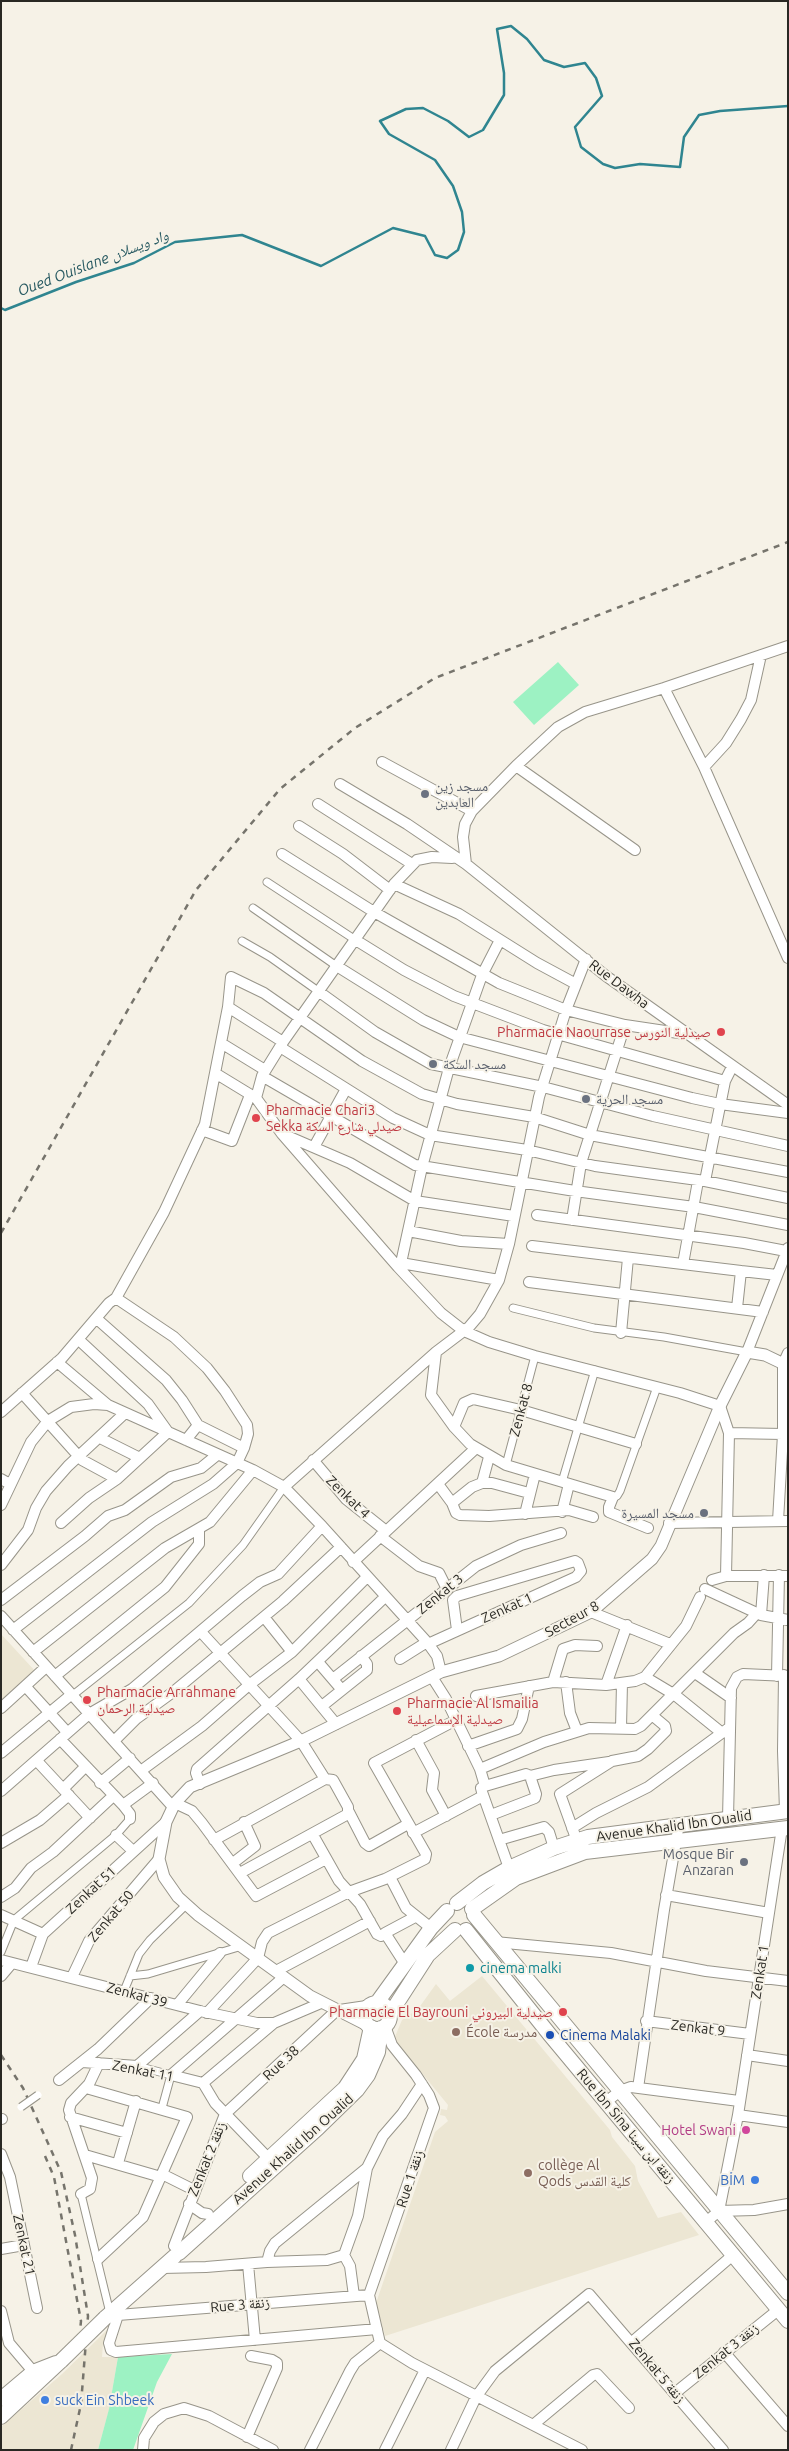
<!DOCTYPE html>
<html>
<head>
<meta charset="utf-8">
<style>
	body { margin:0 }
	#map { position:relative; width:789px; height:2451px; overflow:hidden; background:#f6f2e7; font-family:Ubuntu,sans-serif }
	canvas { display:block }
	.frame { position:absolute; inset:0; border:2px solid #292823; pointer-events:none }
</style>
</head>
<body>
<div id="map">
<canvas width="789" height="2451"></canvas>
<div class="frame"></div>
</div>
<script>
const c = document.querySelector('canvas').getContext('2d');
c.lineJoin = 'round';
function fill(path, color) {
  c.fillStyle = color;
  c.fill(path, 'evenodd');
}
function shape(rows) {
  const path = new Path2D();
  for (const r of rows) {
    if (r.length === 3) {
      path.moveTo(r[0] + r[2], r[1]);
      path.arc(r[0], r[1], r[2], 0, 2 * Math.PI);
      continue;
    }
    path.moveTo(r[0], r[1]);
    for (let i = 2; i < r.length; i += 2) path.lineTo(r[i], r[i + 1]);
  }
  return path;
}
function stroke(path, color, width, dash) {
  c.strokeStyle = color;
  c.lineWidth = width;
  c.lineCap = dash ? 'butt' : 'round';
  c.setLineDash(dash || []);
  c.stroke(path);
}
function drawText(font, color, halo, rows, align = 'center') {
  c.font = font + ' Ubuntu,"Noto Naskh Arabic",sans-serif';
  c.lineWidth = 4;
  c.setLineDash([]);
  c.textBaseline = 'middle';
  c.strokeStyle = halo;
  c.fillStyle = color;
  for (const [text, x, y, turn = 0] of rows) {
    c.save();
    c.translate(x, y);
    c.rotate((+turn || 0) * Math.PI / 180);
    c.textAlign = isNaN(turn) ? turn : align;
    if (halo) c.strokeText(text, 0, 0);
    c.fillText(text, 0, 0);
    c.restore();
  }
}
fill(shape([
	[1,1634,36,1672,1,1703],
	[482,1976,610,2130,612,2137,635,2166,638,2181,658,2218,681,2212,699,2235,385,2336,376,2303,435,2132,448,2121,445,2116,440,2115,441,2109,447,2110,448,2105,394,2039,402,2020,418,2009,436,1984,450,2001],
	[108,2329,103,2343,102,2357,118,2357,109,2410,98,2450,1,2450,1,2427,62,2374]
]), '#ece6d3');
fill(shape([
	[558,662,579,685,534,725,513,702],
	[172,2354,157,2382,133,2450,98,2450,109,2409,118,2357]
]), '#9df2c3');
stroke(shape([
	[1,308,5,310,76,282,134,263,175,242,242,235,321,266,393,228,425,236,435,255,447,258,458,250,464,232,462,212,453,186,435,160,389,134,380,121,406,109,423,108,448,121,469,137,483,130,504,95,504,73,497,29,511,26,527,39,544,60,564,67,585,63,596,78,602,96,575,127,581,147,603,164,615,168,640,164,680,167,684,137,699,115,720,111,788,106]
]), '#2f8590', 2.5);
const pedestrian = shape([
	[267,882,354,939],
	[253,908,335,965],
	[242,941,270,957,318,991],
	[513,1308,594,1328,664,1337,747,1352],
	[506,1465,535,1356],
	[562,1482,595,1370],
	[613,1497,617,1496,620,1491,657,1387],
	[73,1695,189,1603,243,1545,284,1487],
	[1,1952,14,1920,116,1835,130,1819],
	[130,1976,148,1974,242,1946],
	[124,1991,139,1954,150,1940,186,1905],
	[137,2066,171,2075,162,2108],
	[81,2194,110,2313]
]);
const minor = shape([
	[664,688,704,767,788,958],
	[382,762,472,811],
	[516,766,635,850],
	[704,767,726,743,741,719,751,700,761,655],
	[340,784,407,824,466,864,606,976,788,1105],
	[318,804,412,864],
	[299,826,343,854,390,890],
	[282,854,374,912,499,983,566,1010,625,1025,685,1034],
	[466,864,463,837,465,824,472,811,516,766,558,727,585,712,664,688,788,646],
	[394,884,459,914,537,963,576,984],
	[354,939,404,970,454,996,543,1030,725,1081,732,1067],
	[335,965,423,1020,459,1037,692,1098,720,1104,788,1113],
	[318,991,375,1032,431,1064,543,1087,653,1116,788,1146],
	[228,1007,283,1042],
	[221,1043,265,1070],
	[280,1047,393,1118,430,1135,527,1150,595,1166,705,1181,788,1198],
	[215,1073,256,1098,282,1134,398,1267,441,1313,464,1331,489,1342,535,1356,680,1393,720,1406,729,1433,726,1576],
	[262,1076,415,1165,575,1191,694,1207,788,1225],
	[256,1098,262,1076,283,1042,394,884,417,860,432,857,452,858],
	[202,1130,232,1141,250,1095],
	[285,1135,350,1163,415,1201,514,1216],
	[314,1147,346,1089],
	[705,1181,725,1081],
	[537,1215,744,1243,786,1251],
	[572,1220,581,1163,625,1025],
	[408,1231,461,1241,509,1244],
	[532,1246,741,1271,737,1308],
	[401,1263,499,1280],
	[683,1264,698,1181],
	[398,1267,401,1263,422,1167,449,1068,482,975,500,940],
	[741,1271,777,1275],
	[529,1282,763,1312],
	[97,1319,166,1380,182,1400,198,1425,186,1440],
	[621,1333,628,1258],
	[436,1352,431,1395,454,1427,470,1444,506,1465,613,1497,609,1507,609,1512,648,1528],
	[747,1352,788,1248],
	[57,1362,108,1405],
	[22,1393,82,1460,117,1479],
	[1,1412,62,1358,109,1303,116,1298,164,1212,205,1124,228,1007,231,977,264,993,362,1061,422,1094,457,1104,534,1117,590,1135,788,1172],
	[198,1425,244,1448],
	[454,1427,464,1403,473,1399,521,1410,636,1444],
	[729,1433,783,1434],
	[100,1438,140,1458],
	[313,1460,346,1499,386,1531],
	[1,1479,10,1484],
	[482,1483,489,1457],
	[438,1484,452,1503,456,1513,460,1515,489,1516,569,1510,593,1517],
	[284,1487,436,1352,469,1327,480,1314,499,1280,509,1244,539,1097,566,1010,586,959],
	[452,1503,472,1487,482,1483,492,1483,529,1493],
	[1,1505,31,1442,48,1421,71,1407,94,1404,108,1405,253,1470,284,1487,322,1526,427,1642,437,1656,441,1672],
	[562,1512,569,1484],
	[525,1514,535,1474],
	[778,1521,783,1434,783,1364,788,1353],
	[61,1523,89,1498,117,1479,168,1432,148,1404,79,1340],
	[669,1523,788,1521],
	[380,1536,419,1566,439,1573,446,1587],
	[353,1562,476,1448],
	[1,1565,28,1530,36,1508,46,1491,68,1466,125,1413],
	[712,1580,726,1576,788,1576],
	[705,1589,761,1615,788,1620],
	[1,1600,85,1536,108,1516,125,1510,171,1477,201,1468,217,1455],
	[591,1612,670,1644],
	[761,1615,764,1575],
	[1,1616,173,1807],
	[264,1617,292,1652],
	[13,1630,152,1522,213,1484,237,1463,244,1448,248,1434,247,1425,225,1391,207,1368,174,1337,116,1298],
	[201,1632,301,1741,325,1779],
	[428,1644,576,1577,581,1571,578,1563,575,1561,457,1596,453,1600,457,1630],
	[33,1652,165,1548,210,1522,253,1470],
	[400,1659,427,1642],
	[318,1662,342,1690],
	[695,1673,731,1698],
	[784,1675,783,1751,785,1811],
	[55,1676,165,1587,199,1544,199,1529],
	[777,1676,779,1575],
	[432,1677,446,1699,480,1769,485,1786,481,1788,482,1792,509,1868],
	[645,1677,675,1695,722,1733],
	[299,1679,336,1724],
	[333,1679,476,1566,521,1545,561,1533],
	[553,1682,563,1649,575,1645,597,1646],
	[566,1682,570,1713,577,1731],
	[606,1685,627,1625],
	[26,1687,67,1732],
	[476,1696,553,1682,606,1685,635,1681,645,1677,686,1626,700,1597],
	[322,1706,367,1670,367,1664,361,1656],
	[1,1708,46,1667],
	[621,1728,622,1683],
	[60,1739,123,1805,130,1814,130,1819],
	[416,1740,434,1773,432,1790,446,1816],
	[114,1741,136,1719,173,1692,283,1601,341,1547],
	[468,1746,517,1729,522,1719,529,1686],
	[1,1753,72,1694],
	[37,1761,90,1818],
	[480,1769,544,1742,589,1728,635,1729,641,1726,734,1633,748,1623,757,1613],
	[142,1770,202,1726,249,1685,292,1652,367,1577],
	[100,1783,130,1758],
	[200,1784,196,1773,197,1769,299,1679,385,1597],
	[485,1786,526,1774,530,1776,554,1770,609,1762],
	[63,1789,86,1766],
	[1,1791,89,1714,132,1689,242,1596,260,1582,278,1574,322,1526],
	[175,1803,192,1811,202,1823,256,1896,326,1859],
	[123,1805,153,1783],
	[349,1812,365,1843,369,1846,408,1824],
	[491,1815,535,1798,536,1794,530,1776],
	[728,1818,731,1688,737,1677,743,1674,788,1676],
	[572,1828,596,1813,648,1787,730,1727],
	[413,1833,483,1796],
	[116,1835,133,1851],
	[313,1835,339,1881,360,1904,377,1934,381,1936,385,1933,405,1964],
	[214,1840,325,1779,333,1780,348,1807,348,1814,240,1873],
	[499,1840,544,1827,549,1832,554,1848],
	[577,1841,560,1794,612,1761,638,1756,648,1749,666,1731,665,1726,653,1716],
	[1,1843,40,1820,69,1795],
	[233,1863,255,1846,244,1822],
	[390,1877,406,1908,431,1928],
	[666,1895,769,1913],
	[1,1897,15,1888,31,1868,53,1852,112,1797],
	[1,1915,43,1934],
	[385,1933,415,1917],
	[495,1942,611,1953,706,1971,788,1981],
	[1,1960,200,2011,257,2023,274,2023,321,2003],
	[31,1967,43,1934,166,1822],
	[276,1971,370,1921],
	[1,1976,12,1963],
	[72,1977,89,1941,159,1859],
	[177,2005,220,1953],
	[207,2013,258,1958,262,1942,268,1933,349,1892,385,1879,425,1859,426,1854,374,1763,456,1720],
	[646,2021,750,2034],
	[747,2055,788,2061],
	[82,2062,137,2066,200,2011],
	[171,2075,284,1977],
	[171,2075,203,2083],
	[59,2080,98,2049,151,1998],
	[203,2083,215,2103,269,2159],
	[203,2083,274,2023],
	[86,2088,187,2117,143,2217,98,2259],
	[638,2088,664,1910,679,1824],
	[606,2102,620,2091,631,2087,739,2101],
	[738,2115,788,2122],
	[70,2117,127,2133],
	[1,2119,2,2119],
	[1,2154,10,2177,37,2308],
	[85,2155,161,2177],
	[118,2163,136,2101],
	[367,2168,358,2216,344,2255,327,2260,267,2262,270,2251,275,2243,367,2168,383,2136,402,2114,422,2084],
	[162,2174,194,2190],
	[81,2194,90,2189,92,2178,69,2110,71,2103,89,2084,99,2063],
	[189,2204,202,2213,208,2214],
	[719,2211,738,2115,782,1828],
	[706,2222,719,2211,754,2210,788,2204],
	[174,2246,225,2114,336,2011],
	[1,2249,24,2245],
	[344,2255,350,2266,354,2296],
	[248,2264,255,2340],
	[162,2268,206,2267,267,2262],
	[1,2311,9,2343,37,2376],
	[111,2313,118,2315,369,2295],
	[118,2315,109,2343,111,2350,116,2352,377,2329],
	[632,2342,733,2255],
	[380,2343,369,2295,434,2108,429,2095,416,2075,392,2045,385,2026],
	[380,2343,412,2363,582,2450],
	[724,2352,788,2426],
	[675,2393,778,2310],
	[533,2425,593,2375,597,2374,629,2408],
	[247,2437,277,2368,277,2363,272,2360,251,2356],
	[143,2450,144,2438,154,2422,164,2414,184,2408,209,2416,273,2450],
	[310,2450,350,2371,355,2363,380,2343],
	[385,2450,425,2370],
	[451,2450,476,2397,495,2371,589,2294,723,2450]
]);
const tertiary = shape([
	[336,2011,370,2006],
	[369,2026,310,1996,198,1915,178,1897,164,1877,159,1859,166,1822,175,1803,190,1787,301,1741,441,1672,499,1656,591,1612,652,1559,661,1546,720,1406,747,1352,765,1355,788,1366]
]);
const secondary = shape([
	[457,1903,483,1883,509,1868,554,1848,588,1837,788,1811],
	[472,1909,516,1878,585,1852,788,1828],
	[474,1915,788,2293],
	[466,1930,550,2035,788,2321],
	[377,2016,13],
	[376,2004,431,1928,447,1911],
	[390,2014,428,1955,455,1930],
	[250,2176,345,2088,364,2059,371,2027],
	[179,2253,318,2128,357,2090,368,2075,378,2052,381,2028],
	[105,2318,175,2256],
	[1,2399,33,2372,56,2363],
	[1,2417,61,2361]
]);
stroke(pedestrian, '#98958a', 9);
stroke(minor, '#98958a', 12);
stroke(tertiary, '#98958a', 13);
stroke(secondary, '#98958a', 16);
stroke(pedestrian, '#fff', 7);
stroke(minor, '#fff', 10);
stroke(tertiary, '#fff', 11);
stroke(secondary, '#fff', 14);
stroke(shape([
	[1,1233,196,890,280,789,355,728,435,678,788,542],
	[1,2055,23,2088,61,2172,75,2235,88,2316,81,2404,71,2450],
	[45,2156,54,2177,81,2321,80,2331]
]), '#76746c', 2.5, [6, 6]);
const pedestrianBridge = shape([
	[21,2107,38,2095]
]);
const secondaryBridge = shape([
	[61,2361,105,2318]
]);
stroke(pedestrianBridge, '#98958a', 9, []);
stroke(secondaryBridge, '#98958a', 16, []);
stroke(pedestrianBridge, '#fff', 7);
stroke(secondaryBridge, '#fff', 14);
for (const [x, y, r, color] of [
	[425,794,5,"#6b7280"],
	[721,1032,5,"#e0444e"],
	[433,1064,5,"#6b7280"],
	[586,1099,5,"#6b7280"],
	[256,1118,5,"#e0444e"],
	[704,1513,5,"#6b7280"],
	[87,1700,5,"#e0444e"],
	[397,1711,5,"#e0444e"],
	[744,1862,5,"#6b7280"],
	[470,1968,5,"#0f9aa8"],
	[563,2012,5,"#e0444e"],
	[456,2032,5,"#8d6e63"],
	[550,2035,5,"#1a4fb4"],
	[746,2130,5,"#d1479c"],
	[528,2173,5,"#8d6e63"],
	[755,2180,5,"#3f7fe0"],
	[45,2400,5,"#3f7fe0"]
]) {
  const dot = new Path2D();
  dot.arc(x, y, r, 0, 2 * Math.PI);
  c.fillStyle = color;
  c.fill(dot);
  stroke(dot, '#f6f2e7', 2);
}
drawText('14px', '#5b616d', '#f6f2e7', [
	["مسجد زين",435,786],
	["العابدين",435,802],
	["مسجد السكة",443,1064],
	["مسجد الحرية",596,1099],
	["مسجد المسيرة",694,1513,"right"],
	["Mosque Bir",734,1854,"right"],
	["Anzaran",734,1870,"right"]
], 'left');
drawText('14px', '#292823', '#f6f2e7', [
	["Rue Dawha",619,984,37],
	["Zenkat 8",521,1410,-75],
	["Zenkat 4",348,1497,44],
	["Zenkat 3",440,1594,-39],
	["Zenkat 1",507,1608,-24],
	["Secteur 8",572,1619,-29],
	["Avenue Khalid Ibn Oualid",674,1826,-8],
	["Zenkat 51",91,1890,-43],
	["Zenkat 50",111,1916,-50],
	["Zenkat 1",760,1972,-81],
	["Zenkat 39",137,1995,15],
	["Zenkat 9",698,2028,7],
	["Rue 38",281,2063,-43],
	["Zenkat 11",143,2071,11],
	["Rue Ibn Sina زنقة ابن سينا",626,2126,50],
	["Avenue Khalid Ibn Oualid",293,2149,-42],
	["Zenkat 2 زنقة",207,2159,-68],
	["Rue 1 زنقة",410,2179,-72],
	["Zenkat 21",24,2245,78],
	["Rue 3 زنقة",240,2305,-5],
	["Zenkat 3 زنقة",726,2351,-39],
	["Zenkat 5 زنقة",657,2371,50]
]);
drawText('14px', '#be3a42', '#f6f2e7', [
	["Pharmacie Naourrase صيدلية النورس",711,1032,"right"],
	["Pharmacie Chari3",266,1110],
	["Sekka صيدلي شارع السكة",266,1126],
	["Pharmacie Arrahmane",97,1692],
	["صيدلية الرحمان",97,1708],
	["Pharmacie Al Ismailia",407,1703],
	["صيدلية الإسماعيلية",407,1719],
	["Pharmacie El Bayrouni صيدلية البيروني",553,2012,"right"]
], 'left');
drawText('14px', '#0d838f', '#f6f2e7', [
	["cinema malki",480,1968]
], 'left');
drawText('14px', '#785e54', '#f6f2e7', [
	["École مدرسة",466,2032],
	["collège Al",538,2165],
	["Qods كلية القدس",538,2181]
], 'left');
drawText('14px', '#164399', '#f6f2e7', [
	["Cinema Malaki",560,2035]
], 'left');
drawText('14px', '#b23c85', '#f6f2e7', [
	["Hotel Swani",736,2130]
], 'right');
drawText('14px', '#366cbe', '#f6f2e7', [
	["BİM",745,2180],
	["suck Ein Shbeek",55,2400,"left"]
], 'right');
drawText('italic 15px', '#285a62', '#f6f2e7', [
	["Oued Ouislane واد ويسلان",93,263,-21]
]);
</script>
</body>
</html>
